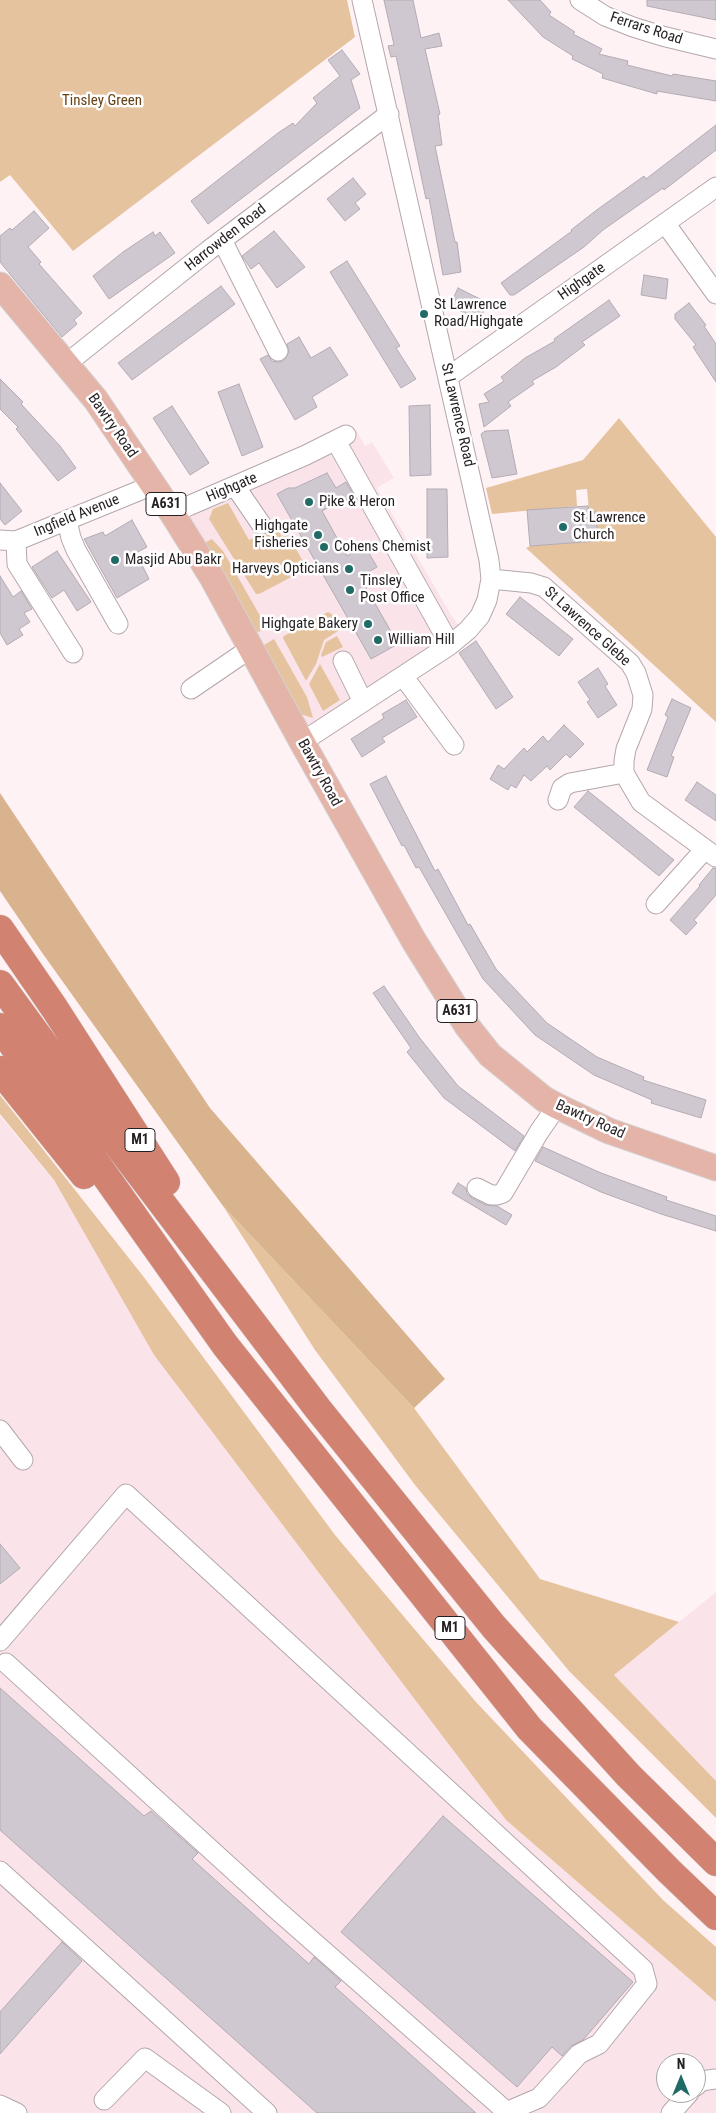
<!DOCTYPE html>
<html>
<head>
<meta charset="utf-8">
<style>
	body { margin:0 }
	#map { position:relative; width:716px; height:2113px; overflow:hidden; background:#fff2f5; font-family:"Roboto Condensed",sans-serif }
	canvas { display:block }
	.north { position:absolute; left:656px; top:2053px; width:50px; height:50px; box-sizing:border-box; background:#fff; border:1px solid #a7a5a6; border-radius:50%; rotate:0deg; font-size:14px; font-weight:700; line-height:20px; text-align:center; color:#241f20 }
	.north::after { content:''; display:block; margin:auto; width:18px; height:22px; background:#216b67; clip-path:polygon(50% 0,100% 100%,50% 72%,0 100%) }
</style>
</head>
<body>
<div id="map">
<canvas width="716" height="2113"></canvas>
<div class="north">N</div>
</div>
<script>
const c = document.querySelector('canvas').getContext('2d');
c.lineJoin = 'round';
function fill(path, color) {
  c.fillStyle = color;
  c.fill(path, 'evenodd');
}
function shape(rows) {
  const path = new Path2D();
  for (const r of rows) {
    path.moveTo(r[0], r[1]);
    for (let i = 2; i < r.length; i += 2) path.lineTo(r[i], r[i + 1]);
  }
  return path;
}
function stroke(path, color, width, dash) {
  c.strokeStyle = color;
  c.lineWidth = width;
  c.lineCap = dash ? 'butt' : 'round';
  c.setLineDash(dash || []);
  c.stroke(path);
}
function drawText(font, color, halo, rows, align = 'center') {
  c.font = font + ' "Roboto Condensed",sans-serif';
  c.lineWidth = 5;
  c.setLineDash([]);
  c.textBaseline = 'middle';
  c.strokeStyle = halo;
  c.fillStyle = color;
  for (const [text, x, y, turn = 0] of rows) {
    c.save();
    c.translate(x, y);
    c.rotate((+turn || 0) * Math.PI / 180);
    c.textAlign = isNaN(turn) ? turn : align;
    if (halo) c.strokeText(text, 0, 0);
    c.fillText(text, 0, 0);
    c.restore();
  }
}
fill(shape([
	[356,430,365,446,372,442,394,478,377,488,450,613,464,633,302,742,172,513],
	[0,1116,54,1180,154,1355,506,1820,716,2002,716,2113,0,2113],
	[666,2063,696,2063,696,2093,666,2093],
	[716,1592,716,1781,613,1675]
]), '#fae4ea');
fill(shape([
	[0,0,347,0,355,37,73,251,10,175,0,182],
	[619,418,716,537,716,722,526,548,530,546,598,541,596,512,589,512,587,489,576,490,577,506,492,514,486,488,583,460],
	[228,503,249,540,277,527,282,537,288,535,304,563,303,571,259,594,256,594,209,519,213,509],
	[212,539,223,551,267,628,252,635,202,544],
	[328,612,333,615,341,629,324,640,316,664,306,681,283,638,284,636],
	[337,636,343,647,322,657,321,655,326,642],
	[274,639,307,697,313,718,300,714,259,648],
	[320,664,340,700,323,711,309,684],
	[0,1095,143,1276,335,1535,476,1702,663,1900,716,1947,716,2002,506,1820,154,1355,54,1180,0,1114],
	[223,1206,414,1408,540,1579,679,1622,614,1675,716,1781,716,1818,569,1671,415,1485,315,1350]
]), '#e6c39f');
fill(shape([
	[0,793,210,1108,445,1379,414,1408,223,1206,43,954,0,891]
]), '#d8b38d');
const building = shape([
	[384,0,413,0,421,38,439,33,442,46,425,49,440,114,438,115,442,145,435,146,455,242,457,242,461,272,443,275,429,198,426,199,396,56,391,57,388,46,394,45,384,0],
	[508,0,540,0,551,12,549,15,575,32,573,34,602,49,599,54,628,61,627,65,672,76,673,74,716,81,716,101,657,91,657,94,602,78,603,74,572,59,573,56,543,37,508,0],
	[647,0,716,0,716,20,647,6,647,0],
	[342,50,360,74,351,80,360,108,208,224,191,201,278,133,293,123,295,126,317,103,313,98,340,76,328,60,342,50],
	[716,125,716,150,664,190,663,188,603,230,584,247,514,295,510,295,501,283,572,231,571,230,598,209,644,176,646,179,716,125],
	[353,178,366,194,355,203,360,209,345,221,327,199,353,178],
	[34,211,49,228,28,247,41,262,39,264,82,313,74,320,77,324,62,337,0,262,0,236,10,228,12,230,34,211],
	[274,231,305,267,277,288,259,263,251,269,242,256,274,231],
	[153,232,155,236,160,232,175,253,109,299,93,276,123,252,153,232],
	[347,261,400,346,396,348,416,379,401,388,330,272,347,261],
	[644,275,668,279,666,299,641,295,644,275],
	[221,286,235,304,132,380,118,363,221,286],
	[458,288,488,303,479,320,450,306,458,288],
	[609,300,620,316,582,342,585,345,556,367,532,381,534,384,508,402,511,406,484,427,479,404,489,402,484,394,504,381,501,377,525,358,555,341,554,339,609,300],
	[689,303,706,325,704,326,716,344,716,382,693,347,696,345,675,319,675,314,689,303],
	[299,337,311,358,330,347,348,375,312,397,317,407,295,420,260,359,268,355,272,361,278,362,283,361,289,352,287,344,299,337],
	[0,379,23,402,21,404,60,446,76,468,58,481,16,429,18,427,0,409,0,379],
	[239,384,263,447,242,456,218,392,239,384],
	[430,405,431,475,410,476,409,406,430,405],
	[172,406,209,463,190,475,153,418,172,406],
	[508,430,517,474,492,478,481,434,485,431,508,430],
	[327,473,336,488,346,482,356,499,347,504,344,498,322,511,347,556,365,546,377,567,360,577,398,644,371,659,277,494,288,488,295,488,327,473],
	[0,483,22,511,5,525,0,519,0,483],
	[427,489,447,489,448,557,427,558,427,489],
	[588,506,589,512,596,512,598,541,530,546,527,510,588,506],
	[132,520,147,547,136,553,149,579,117,598,84,539,103,532,105,536,132,520],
	[57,551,91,602,77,611,64,590,52,598,32,567,57,551],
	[0,576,13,597,21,591,32,609,24,613,30,622,19,629,23,635,7,645,0,633,0,576],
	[520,597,573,639,559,656,506,614,520,597],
	[476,641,513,697,496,709,459,653,476,641],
	[598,668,608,684,605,686,617,705,598,718,587,702,590,700,578,682,598,668],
	[672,699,691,708,671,756,674,757,667,777,647,770,668,717,665,715,672,699],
	[406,700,417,717,382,738,385,742,362,757,351,739,384,718,382,714,406,700],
	[564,725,584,744,570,758,566,754,550,770,547,766,531,781,524,775,516,788,511,785,508,790,490,779,498,765,504,769,524,748,527,752,543,736,548,742,564,725],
	[386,776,435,871,438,869,468,925,470,924,496,969,547,1023,597,1057,644,1077,643,1080,706,1100,701,1118,651,1103,652,1100,594,1075,535,1035,483,979,419,867,416,868,404,845,402,846,370,784,386,776],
	[697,782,716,795,716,821,685,800,697,782],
	[588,791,674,860,659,876,574,807,588,791],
	[713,868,716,868,716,895,694,920,697,923,686,935,670,920,700,886,699,885,713,868],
	[384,986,419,1037,458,1086,524,1136,515,1151,444,1098,407,1052,411,1048,373,993,384,986],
	[543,1147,601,1173,667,1197,666,1200,716,1216,716,1231,661,1214,601,1192,535,1161,543,1147],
	[458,1183,466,1188,467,1194,472,1198,486,1205,497,1206,512,1215,506,1225,452,1193,458,1183],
	[0,1544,20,1568,0,1584,0,1544],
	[0,1688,144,1816,151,1811,198,1853,192,1859,309,1964,314,1957,341,1981,335,1987,476,2113,317,2113,0,1830,0,1688],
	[443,1816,633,1982,583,2040,571,2046,562,2056,552,2047,517,2087,341,1932,443,1816],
	[62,1942,82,1961,0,2054,0,2012,62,1942]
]);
fill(building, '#d0c8d0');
stroke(building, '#b3abb3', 1);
const minor = shape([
	[580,0,605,16,633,27,662,36,716,49],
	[665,223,716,294],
	[222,240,278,351],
	[66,364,209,250,389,114],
	[448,377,716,187],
	[336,441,450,645],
	[235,486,261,524],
	[172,513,306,455,346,435],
	[67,520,71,538,76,550,118,624],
	[0,540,16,541,153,485],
	[16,541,17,564,73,653],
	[491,579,531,583,544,587,630,663,636,673,643,695,642,709,626,749,624,761,624,773,641,802,716,857],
	[343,661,363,702],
	[403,676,454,745],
	[191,689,251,648],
	[302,742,450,645,468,630,480,616,487,600,491,579,489,560,472,484,362,0],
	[558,800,562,788,570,783,624,773],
	[656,904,705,849],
	[477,1188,491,1195,497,1195,503,1193,539,1132,557,1106],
	[0,1430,23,1460],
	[0,1641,126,1494,643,1969,647,1984,599,2044,579,2054,539,2098,504,2113],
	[6,1663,276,1909,508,2113],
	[0,1871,267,2113],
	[696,2086,701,2081,716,2079],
	[104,2100,145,2058,221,2113],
	[0,2105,17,2113],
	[671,2113,689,2093]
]);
const major = shape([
	[0,285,96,400,172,513,213,579,302,742,414,941,467,1026,490,1055,544,1099,557,1106,609,1131,716,1168]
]);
const highway = shape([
	[0,929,55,1009,166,1182],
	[0,984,108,1132,318,1409,494,1627,628,1775,716,1862],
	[0,1027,225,1345,529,1728,669,1871,716,1916],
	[0,1070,84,1175]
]);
stroke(minor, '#b4a7ab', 21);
stroke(major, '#d3d2d2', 27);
stroke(highway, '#d3d2d2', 29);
stroke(minor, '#fff', 19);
stroke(major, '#e4b4a9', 25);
stroke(highway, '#d28270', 28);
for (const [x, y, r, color] of [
	[424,314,5,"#216b67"],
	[309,502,5,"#216b67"],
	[563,527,5,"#216b67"],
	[318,535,5,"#216b67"],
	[324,547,5,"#216b67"],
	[115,560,5,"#216b67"],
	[349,569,5,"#216b67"],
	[350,590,5,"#216b67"],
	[368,624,5,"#216b67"],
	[378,640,5,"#216b67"]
]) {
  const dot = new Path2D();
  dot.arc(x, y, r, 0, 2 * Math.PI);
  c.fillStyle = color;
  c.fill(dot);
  stroke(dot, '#fff', 2);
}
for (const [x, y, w] of [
	[166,504,40],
	[457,1011,40],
	[140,1140,30],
	[450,1628,30]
]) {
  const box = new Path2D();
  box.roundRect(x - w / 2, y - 11.5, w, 23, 4);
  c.fillStyle = '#fff';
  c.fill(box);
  stroke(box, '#241f20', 1);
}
drawText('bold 14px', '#241f20', null, [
	["A631",166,504],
	["A631",457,1011],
	["M1",140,1140],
	["M1",450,1628]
]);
drawText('15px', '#241f20', '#fff', [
	["Ferrars Road",646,29,18],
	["Harrowden Road",226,238,-38],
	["Highgate",582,282,-35],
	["St Lawrence Road",457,415,77],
	["Bawtry Road",112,426,55],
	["Highgate",232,488,-23],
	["Ingfield Avenue",77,516,-22],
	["St Lawrence Glebe",587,627,42],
	["Bawtry Road",319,773,61],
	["Bawtry Road",590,1120,24]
]);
drawText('15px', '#664215', '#fff', [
	["Tinsley Green",102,101]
]);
drawText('15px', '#241f20', '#fff', [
	["St Lawrence",434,305],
	["Road/Highgate",434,322],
	["Pike & Heron",319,502],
	["St Lawrence",573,518],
	["Church",573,535],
	["Highgate",308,526,"right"],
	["Fisheries",308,543,"right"],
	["Cohens Chemist",334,547],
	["Masjid Abu Bakr",125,560],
	["Harveys Opticians",339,569,"right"],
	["Tinsley",360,581],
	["Post Office",360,598],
	["Highgate Bakery",358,624,"right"],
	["William Hill",388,640]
], 'left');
</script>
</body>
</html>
